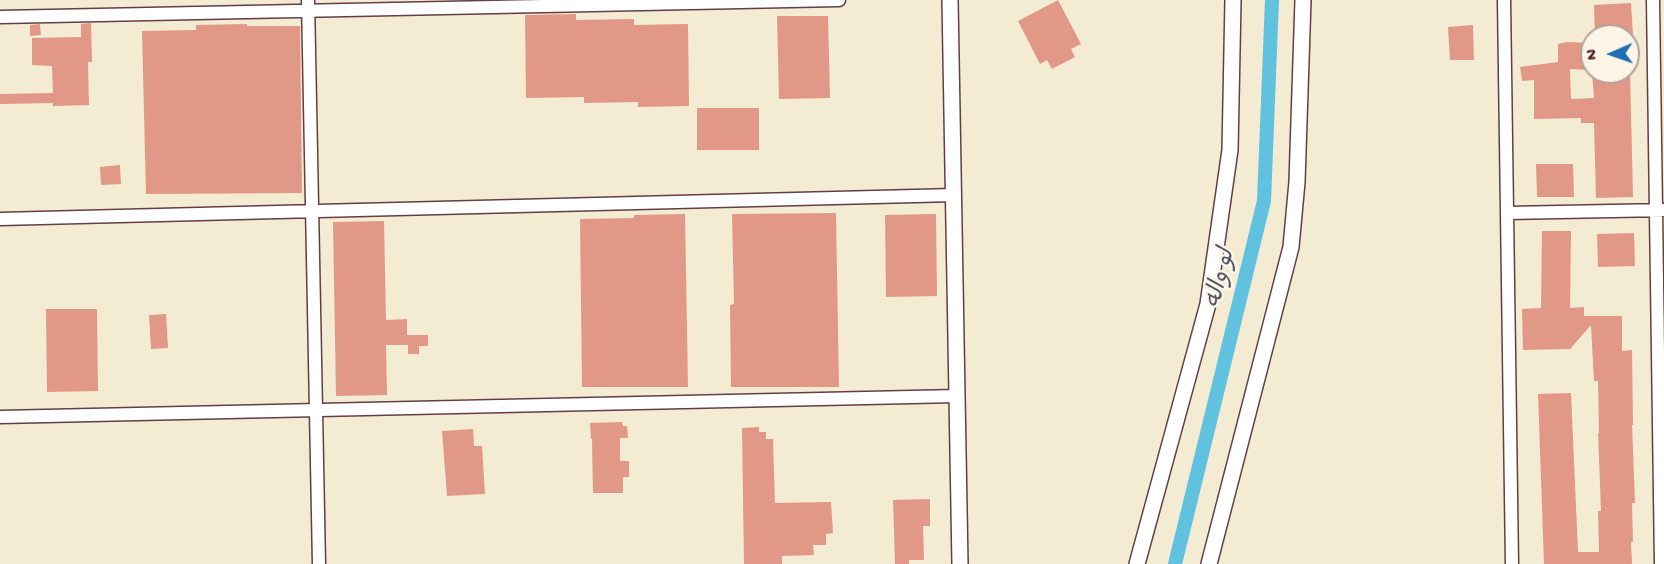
<!DOCTYPE html>
<html>
<head>
<meta charset="utf-8">
<style>
	body { margin:0 }
	#map { position:relative; width:1664px; height:564px; overflow:hidden; background:#f4ebd3; font-family:"Gochi Hand",sans-serif }
	canvas { display:block }
	.north { position:absolute; left:1580px; top:24px; width:60px; height:60px; box-sizing:border-box; background:#fcf5e5; border:2px solid #b59f9b; border-radius:50%; rotate:268deg; font-size:16px; font-weight:700; line-height:24px; text-align:center; color:#4a1f2b }
	.north::after { content:''; display:block; margin:auto; width:21px; height:27px; background:#1f6fb2; clip-path:polygon(50% 0,100% 100%,50% 72%,0 100%) }
</style>
</head>
<body>
<div id="map">
<canvas width="1664" height="564"></canvas>
<div class="north">N</div>
</div>
<script>
const c = document.querySelector('canvas').getContext('2d');
c.lineJoin = 'round';
function shape(rows) {
  const path = new Path2D();
  for (const r of rows) {
    path.moveTo(r[0], r[1]);
    for (let i = 2; i < r.length; i += 2) path.lineTo(r[i], r[i + 1]);
  }
  return path;
}
function stroke(path, color, width, dash) {
  c.strokeStyle = color;
  c.lineWidth = width;
  c.lineCap = dash ? 'butt' : 'round';
  c.setLineDash(dash || []);
  c.stroke(path);
}
function fill(path, color) {
  c.fillStyle = color;
  c.fill(path, 'evenodd');
}
function drawText(font, color, halo, rows, align = 'center') {
  c.font = font + ' "Gochi Hand","Playpen Sans Arabic",sans-serif';
  c.lineWidth = 5;
  c.setLineDash([]);
  c.textBaseline = 'middle';
  c.strokeStyle = halo;
  c.fillStyle = color;
  for (const [text, x, y, turn = 0] of rows) {
    c.save();
    c.translate(x, y);
    c.rotate((+turn || 0) * Math.PI / 180);
    c.textAlign = isNaN(turn) ? turn : align;
    if (halo) c.strokeText(text, 0, 0);
    c.fillText(text, 0, 0);
    c.restore();
  }
}
stroke(shape([
	[1175,564,1264,201,1272,0]
]), '#60c2de', 14);
fill(shape([
	[1058,0,1081,44,1071,49,1075,57,1052,69,1047,60,1040,64,1018,21],
	[1631,3,1633,35,1595,36,1594,5],
	[576,14,576,20,634,19,634,25,688,24,689,106,638,107,638,102,584,103,584,97,526,98,525,15],
	[777,16,828,16,830,98,779,99],
	[91,23,92,62,88,62,89,105,53,106,53,103,0,104,0,94,53,93,52,66,32,65,32,38,81,37,81,24],
	[40,24,41,35,30,36,30,25],
	[247,24,247,26,300,26,302,193,146,194,142,31,196,30,196,25],
	[1473,25,1474,60,1450,60,1448,27],
	[1567,42,1592,43,1592,70,1570,69,1571,99,1594,98,1592,72,1630,72,1633,197,1596,198,1594,123,1581,123,1581,118,1534,119,1534,80,1522,81,1520,67,1558,62,1558,44],
	[697,108,759,108,759,150,697,150],
	[1536,164,1573,164,1574,197,1537,197],
	[120,165,121,184,101,185,100,167],
	[836,213,839,387,731,387,730,305,734,304,732,214],
	[685,214,688,387,582,387,580,219,634,218,634,215],
	[936,214,937,296,886,297,885,215],
	[384,221,386,320,407,319,407,335,428,335,428,346,419,346,419,354,408,354,408,345,386,345,387,395,336,396,333,222],
	[1542,231,1571,231,1570,308,1584,307,1584,316,1622,316,1622,351,1632,350,1633,425,1632,425,1635,503,1632,503,1633,542,1631,542,1632,564,1544,564,1538,394,1571,393,1578,552,1599,552,1598,511,1601,511,1598,433,1599,433,1598,381,1594,381,1591,325,1570,349,1523,350,1522,309,1541,308],
	[1634,233,1635,266,1598,267,1597,234],
	[46,309,97,309,98,391,47,392],
	[166,314,168,348,151,349,149,315],
	[622,422,623,426,627,426,628,438,620,438,620,461,629,461,629,477,623,477,623,493,593,493,592,439,591,439,590,423],
	[759,427,759,432,766,432,766,439,773,439,775,503,831,502,833,533,826,534,826,545,813,545,814,555,782,556,782,564,744,564,742,428],
	[473,429,474,446,482,446,485,494,447,496,442,431],
	[930,499,930,526,923,526,924,560,909,560,909,564,895,564,893,500]
]), '#e19886');
const minor = shape([
	[308,0,319,564],
	[1504,0,1512,564],
	[1653,0,1661,564],
	[0,17,839,0],
	[1507,213,1664,210],
	[0,219,954,195],
	[0,417,957,396]
]);
const tertiary = shape([
	[950,0,960,564],
	[1137,564,1208,304,1230,150,1233,0],
	[1209,564,1291,247,1297,182,1303,0]
]);
stroke(minor, '#643e44', 15);
stroke(tertiary, '#643e44', 18);
stroke(minor, '#fff', 12);
stroke(tertiary, '#fff', 15);
drawText('italic 24px', '#52586a', '#fcf5e5', [
	["لو واله",1222,279,-76]
]);
</script>
</body>
</html>
